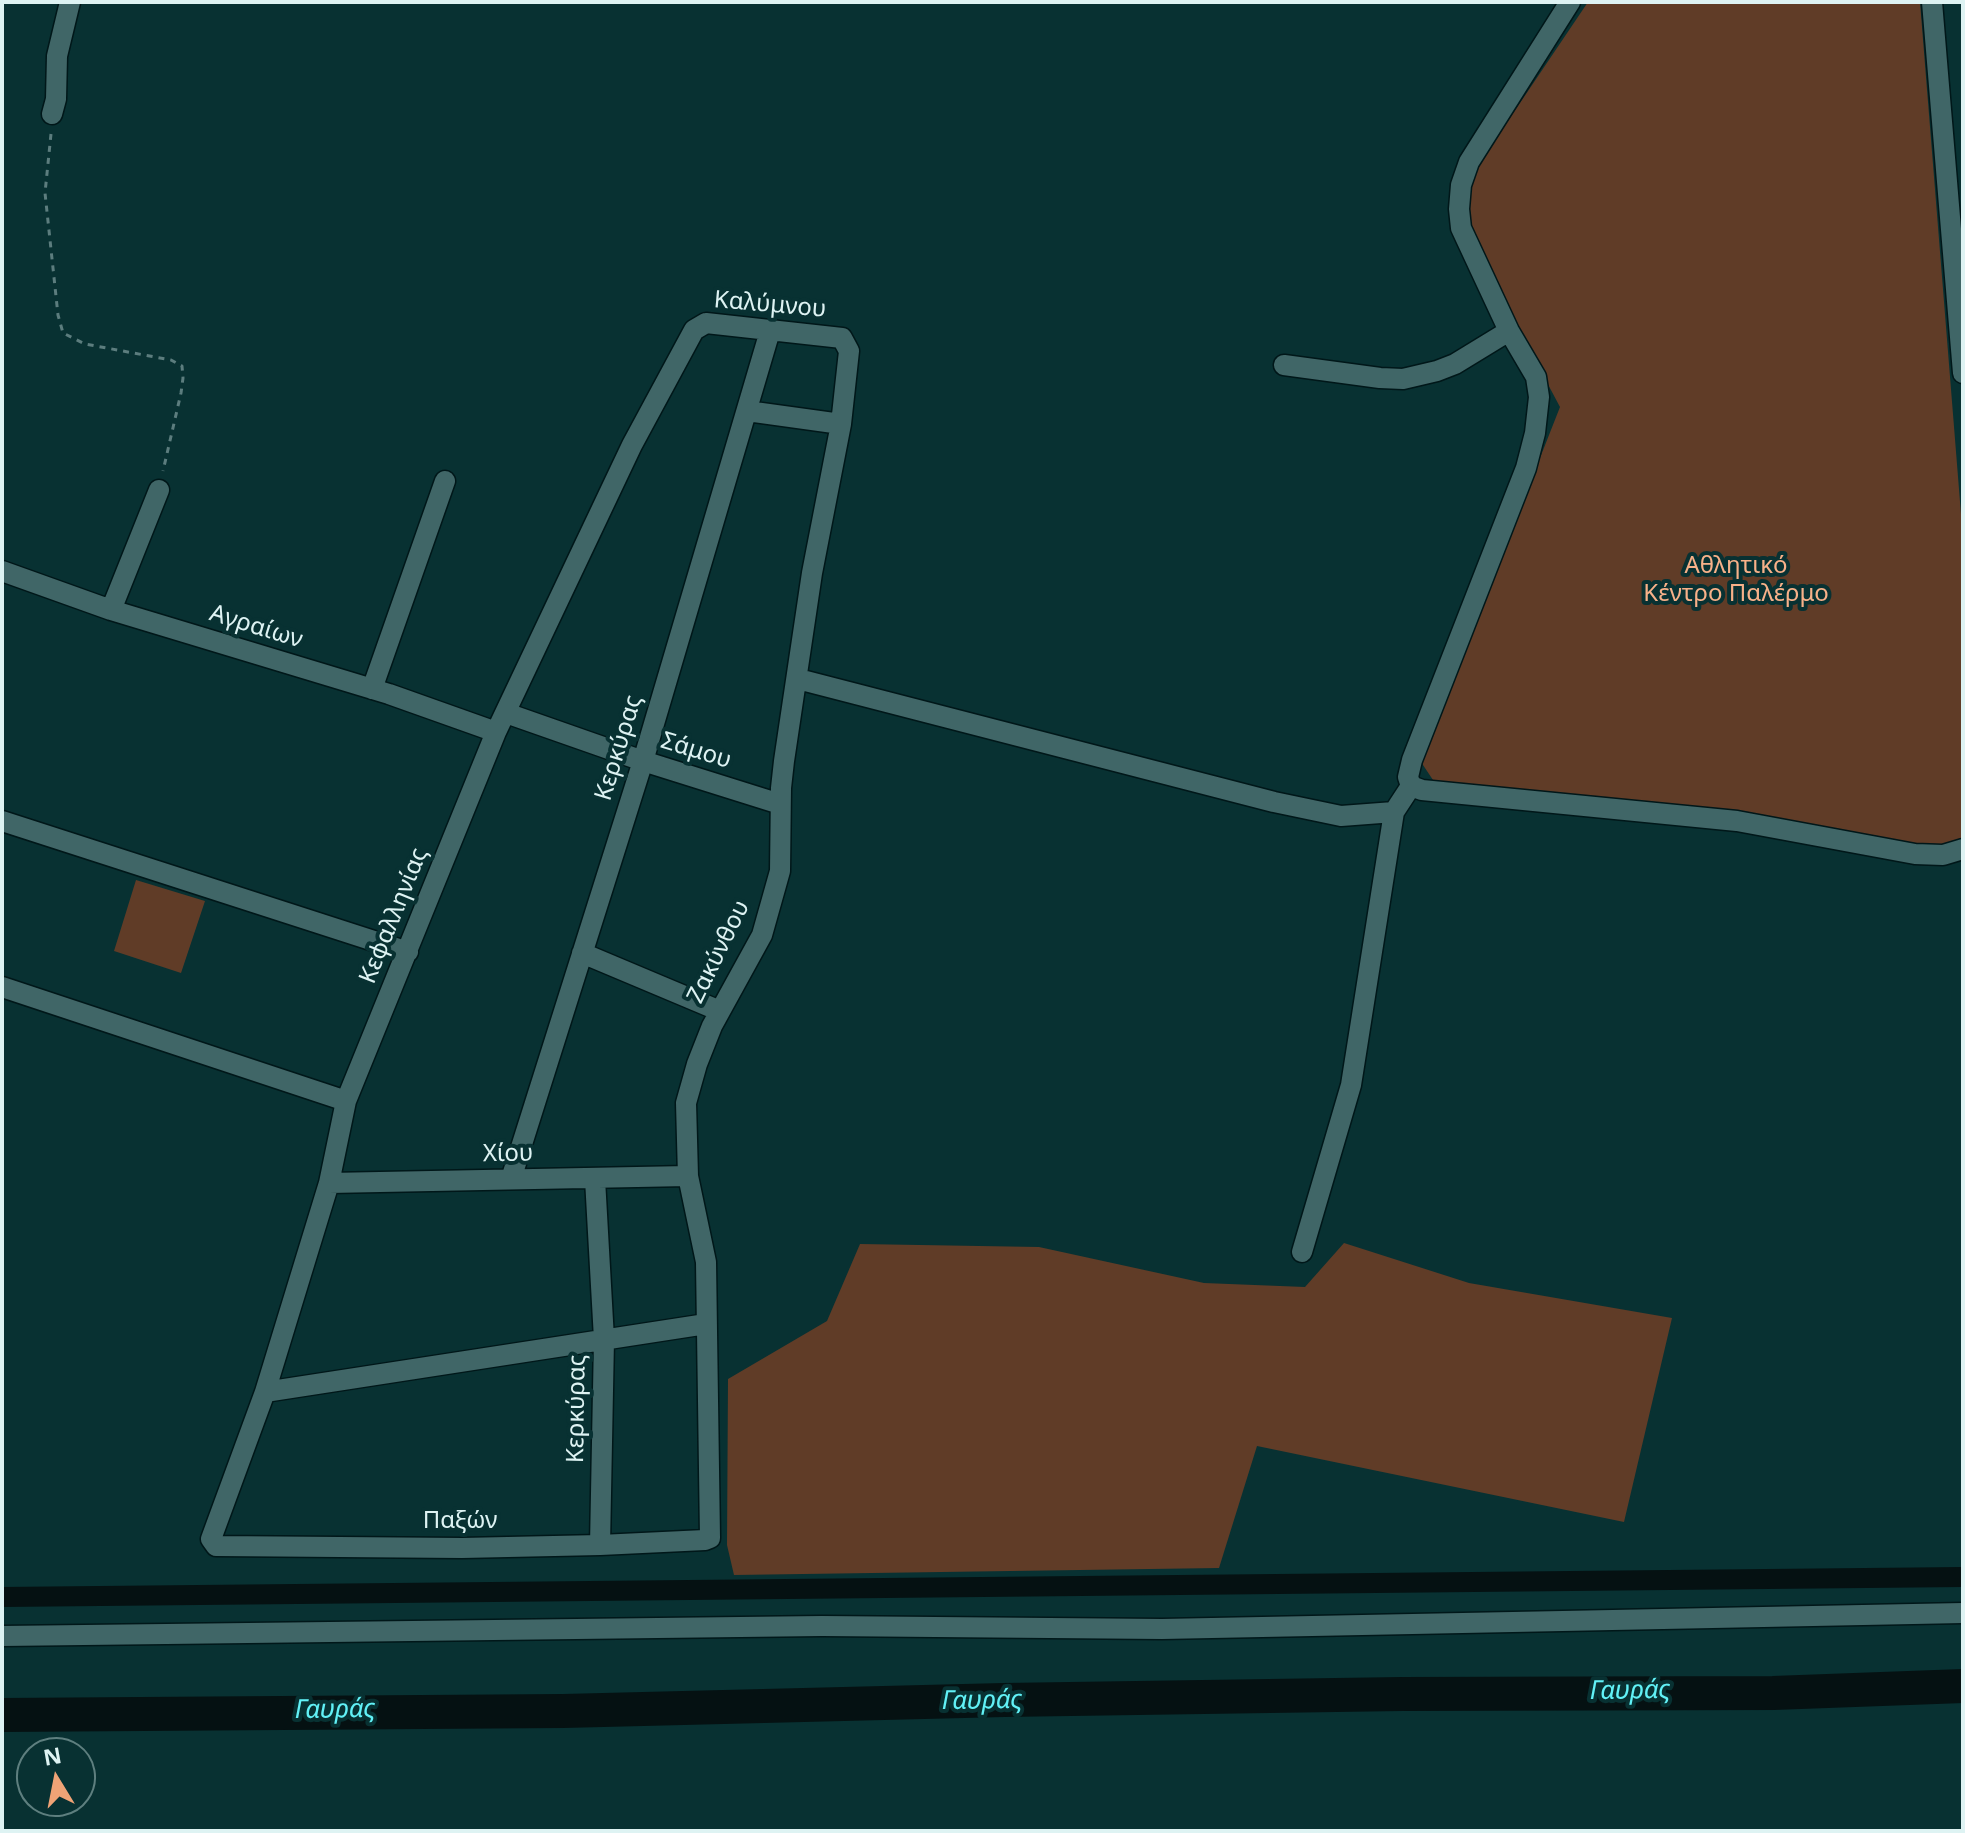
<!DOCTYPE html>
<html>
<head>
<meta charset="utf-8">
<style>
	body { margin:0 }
	#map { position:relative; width:1965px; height:1833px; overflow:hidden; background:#083132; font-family:"Noto Sans",sans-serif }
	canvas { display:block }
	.frame { position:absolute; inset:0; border:4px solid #def3f3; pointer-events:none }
	.north { position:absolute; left:16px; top:1737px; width:80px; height:80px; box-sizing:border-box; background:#083132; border:2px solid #5e7f7f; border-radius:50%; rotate:350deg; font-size:22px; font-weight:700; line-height:32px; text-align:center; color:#def3f3 }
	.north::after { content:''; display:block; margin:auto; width:28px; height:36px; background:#efa376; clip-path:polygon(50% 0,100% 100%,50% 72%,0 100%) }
</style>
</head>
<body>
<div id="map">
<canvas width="1965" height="1833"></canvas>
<div class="frame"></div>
<div class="north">N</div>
</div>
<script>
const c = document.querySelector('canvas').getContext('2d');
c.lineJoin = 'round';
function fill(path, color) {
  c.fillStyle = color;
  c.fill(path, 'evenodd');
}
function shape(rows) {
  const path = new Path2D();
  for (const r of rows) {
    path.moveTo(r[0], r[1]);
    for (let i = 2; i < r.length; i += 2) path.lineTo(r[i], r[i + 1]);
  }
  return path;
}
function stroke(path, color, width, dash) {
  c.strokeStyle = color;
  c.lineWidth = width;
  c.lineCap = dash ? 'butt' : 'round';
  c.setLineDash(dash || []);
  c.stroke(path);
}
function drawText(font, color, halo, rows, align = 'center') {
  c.font = font + ' "Noto Sans",sans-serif';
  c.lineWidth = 8;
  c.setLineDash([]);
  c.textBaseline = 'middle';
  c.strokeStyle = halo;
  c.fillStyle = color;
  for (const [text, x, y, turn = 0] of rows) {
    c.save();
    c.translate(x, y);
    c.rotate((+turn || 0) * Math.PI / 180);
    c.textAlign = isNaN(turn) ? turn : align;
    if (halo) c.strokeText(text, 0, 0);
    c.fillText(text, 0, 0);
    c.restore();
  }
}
fill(shape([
	[1588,2,1920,2,1963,539,1963,838,1958,843,1938,848,1453,784,1433,780,1423,765,1423,756,1560,407,1470,238,1466,228,1470,177],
	[136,880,205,901,181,973,114,951],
	[1344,1243,1469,1283,1672,1318,1624,1522,1257,1446,1219,1568,734,1575,727,1545,728,1379,827,1321,860,1244,1039,1247,1204,1283,1305,1287]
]), '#603c27');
stroke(shape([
	[2,1597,1963,1577]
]), '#051112', 20);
stroke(shape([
	[2,1715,563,1711,1004,1700,1402,1694,1773,1693,1963,1686]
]), '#051112', 34);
const minor = shape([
	[1932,2,1963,373],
	[52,114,56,99,57,56,70,2],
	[706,323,842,338,849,351,841,424,812,573,784,761,781,788,780,871,762,935,712,1026,697,1064,686,1103,688,1176,706,1262,710,1538,705,1540,600,1545,462,1548,216,1546,211,1539,265,1392,329,1183,346,1101,496,732,632,445,694,330,706,323],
	[1284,365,1380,378,1403,379,1437,371,1455,364,1509,331],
	[747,411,841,424],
	[2,571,111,610,389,694,496,732],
	[111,610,159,490],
	[798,679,1274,802,1341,816,1394,812,1411,786,1408,777,1412,760,1526,468,1535,433,1539,397,1536,377,1509,331,1461,228,1459,209,1461,185,1469,162,1570,2],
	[372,689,445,481],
	[506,713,643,761,780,804],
	[1411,786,1422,790,1737,821,1915,854,1943,855,1963,849],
	[2,821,408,952],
	[582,953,720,1011],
	[2,987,346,1101],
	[511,1179,643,761,770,331],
	[595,1179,604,1339,600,1545],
	[329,1183,688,1176],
	[1302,1252,1351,1085,1394,812],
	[265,1392,706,1324],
	[2,1636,822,1626,1162,1629,1963,1613]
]);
stroke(minor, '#001719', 23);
stroke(shape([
	[51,134,45,193,58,315,63,333,85,344,171,360,182,366,183,378,181,393,163,471]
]), '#5c7d7e', 3, [6, 6]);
stroke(minor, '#406667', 20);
drawText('24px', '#def3f3', '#083132', [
	["Καλύμνου",770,305,5],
	["Αγραίων",256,627,17],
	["Κερκύρας",619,748,-73],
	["Σάμου",696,751,17],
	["Κεφαλληνίας",394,916,-68],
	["Ζακύνθου",719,952,-64],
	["Χίου",508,1154,-1],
	["Κερκύρας",577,1409,-89],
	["Παξών",460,1521]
]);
drawText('24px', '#f7b189', '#083132', [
	["Αθλητικό",1736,566],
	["Κέντρο Παλέρμο",1736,594]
]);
drawText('italic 26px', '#61f1f6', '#083132', [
	["Γαυράς",1630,1691,-1],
	["Γαυράς",982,1701,-1],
	["Γαυράς",335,1710,-1]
]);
</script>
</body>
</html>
